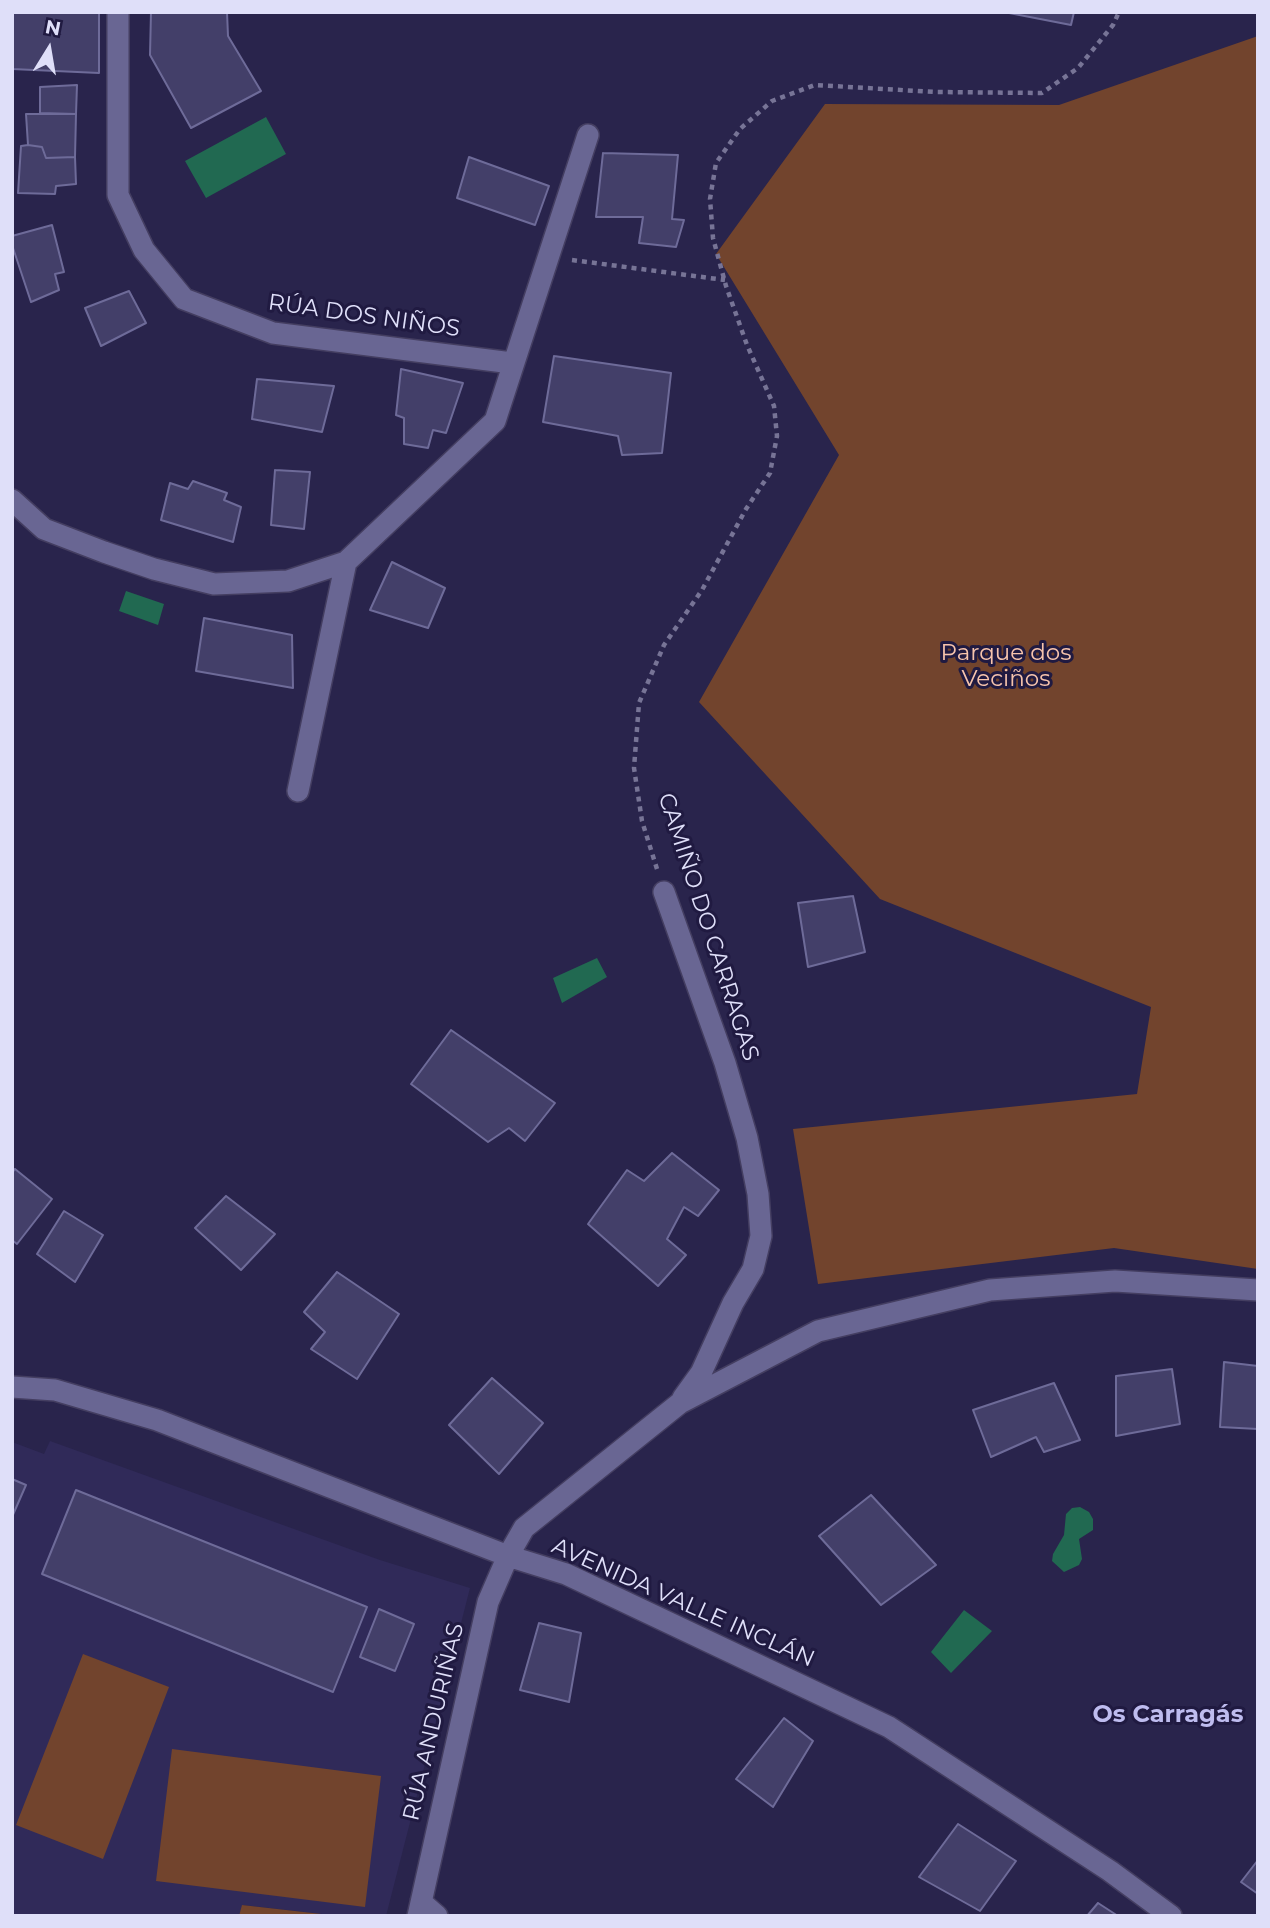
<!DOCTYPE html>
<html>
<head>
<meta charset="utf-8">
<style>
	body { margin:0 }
	#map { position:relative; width:1270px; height:1928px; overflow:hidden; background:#29244c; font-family:Montserrat,sans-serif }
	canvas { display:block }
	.frame { position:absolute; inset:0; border:14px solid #dfdff9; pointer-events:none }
	.north { position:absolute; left:14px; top:14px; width:70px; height:70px; -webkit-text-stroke:5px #201a41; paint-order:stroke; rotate:11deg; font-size:19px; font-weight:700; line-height:28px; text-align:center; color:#dfdff9 }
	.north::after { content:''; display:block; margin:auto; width:24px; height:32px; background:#dfdff9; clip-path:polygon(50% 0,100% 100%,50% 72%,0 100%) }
</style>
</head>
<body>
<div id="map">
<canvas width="1270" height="1928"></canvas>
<div class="frame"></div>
<div class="north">N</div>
</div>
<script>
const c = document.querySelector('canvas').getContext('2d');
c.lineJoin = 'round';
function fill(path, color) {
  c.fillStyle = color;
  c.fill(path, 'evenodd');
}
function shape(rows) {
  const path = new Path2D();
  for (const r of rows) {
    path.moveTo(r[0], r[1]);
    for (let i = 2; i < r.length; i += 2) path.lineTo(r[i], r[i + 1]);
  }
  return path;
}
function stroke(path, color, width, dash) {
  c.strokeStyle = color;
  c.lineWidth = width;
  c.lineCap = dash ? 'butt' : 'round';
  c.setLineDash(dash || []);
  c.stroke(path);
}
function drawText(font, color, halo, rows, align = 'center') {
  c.font = font + ' Montserrat,sans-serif';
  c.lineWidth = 6;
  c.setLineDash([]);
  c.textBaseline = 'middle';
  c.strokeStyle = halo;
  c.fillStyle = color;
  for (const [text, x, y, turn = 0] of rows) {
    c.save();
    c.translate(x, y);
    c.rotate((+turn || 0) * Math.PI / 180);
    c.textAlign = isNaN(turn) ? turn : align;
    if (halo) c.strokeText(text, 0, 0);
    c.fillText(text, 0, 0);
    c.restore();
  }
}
fill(shape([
	[50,1441,380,1560,470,1588,386,1916,339,1916,243,1905,239,1916,12,1916,12,1442,44,1454]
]), '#302a59');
fill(shape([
	[1258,36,1258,1269,1114,1248,818,1284,793,1129,1137,1094,1151,1007,880,899,699,702,839,455,716,254,825,104,1059,105],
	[83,1654,169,1687,103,1859,16,1825],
	[172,1749,381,1776,365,1907,156,1881],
	[242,1905,339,1916,239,1916]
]), '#72442d');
fill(shape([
	[266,117,286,154,206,198,185,161],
	[126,591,164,604,158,625,119,611],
	[597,958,607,977,562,1003,553,978],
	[1080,1507,1089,1512,1093,1519,1093,1530,1079,1539,1082,1559,1079,1565,1064,1572,1052,1561,1053,1554,1064,1535,1066,1514,1072,1508],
	[964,1610,992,1631,951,1673,931,1652]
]), '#216951');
const building = shape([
	[12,12,99,12,99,73,12,69,12,12],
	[151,12,227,12,228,36,261,91,191,128,150,55,151,12],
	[1004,12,1074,12,1071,25,1004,12],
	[77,85,76,114,40,113,40,87,77,85],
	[26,114,76,114,75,157,46,158,42,147,28,145,26,114],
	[28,145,42,147,46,158,75,157,76,184,56,186,55,194,18,193,21,146,28,145],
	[603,153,678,155,672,219,684,220,676,247,639,243,643,217,596,217,603,153],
	[469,157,549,186,535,225,457,198,469,157],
	[52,225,64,272,55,274,59,290,31,302,12,245,12,236,52,225],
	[129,291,146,323,101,346,85,308,129,291],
	[554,356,671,373,662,453,622,455,618,436,543,422,554,356],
	[401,369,463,383,446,433,433,430,428,448,404,444,404,418,396,415,401,369],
	[257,379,334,386,322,432,252,419,257,379],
	[275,470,310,472,304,529,271,525,275,470],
	[193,481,227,493,224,500,241,507,233,542,161,520,170,483,188,489,193,481],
	[392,562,445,588,428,628,370,610,392,562],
	[204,618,292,635,293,688,196,671,204,618],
	[853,896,865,952,808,967,798,903,853,896],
	[451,1030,555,1103,525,1141,509,1128,488,1142,411,1084,451,1030],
	[672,1153,719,1190,698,1216,684,1207,667,1239,686,1255,658,1286,588,1224,627,1170,644,1181,672,1153],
	[15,1169,52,1199,17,1244,12,1240,12,1173,15,1169],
	[226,1196,275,1234,241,1270,195,1228,226,1196],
	[64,1211,103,1235,75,1282,37,1254,64,1211],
	[337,1272,399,1314,357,1379,311,1349,325,1332,304,1312,337,1272],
	[1224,1362,1258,1366,1258,1429,1220,1427,1224,1362],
	[1172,1369,1180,1424,1116,1436,1116,1376,1172,1369],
	[492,1378,543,1423,499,1474,449,1425,492,1378],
	[1054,1383,1080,1440,1044,1452,1036,1437,991,1457,973,1410,1054,1383],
	[12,1479,26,1485,12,1517,12,1479],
	[76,1490,367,1607,333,1692,42,1574,76,1490],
	[871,1495,936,1565,881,1605,819,1536,871,1495],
	[379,1609,414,1624,395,1671,360,1657,379,1609],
	[539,1623,581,1633,569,1702,520,1690,539,1623],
	[784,1718,813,1741,773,1807,736,1779,784,1718],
	[958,1824,1016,1861,980,1911,919,1877,958,1824],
	[1258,1860,1258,1894,1241,1882,1258,1860],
	[1098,1903,1118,1916,1087,1916,1098,1903]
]);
fill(building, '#433f69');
stroke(building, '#6e6b99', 2);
const minor = shape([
	[118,12,118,195,144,250,184,299,273,333,512,363],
	[12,500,44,529,104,552,154,569,214,584,288,581,346,562,495,421,588,135],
	[298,791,346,562],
	[664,892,725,1063,747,1138,758,1194,761,1236,753,1269,733,1303,701,1373,683,1398],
	[12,1387,55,1390,157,1420,508,1556,566,1574,889,1727,1110,1871,1171,1916],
	[421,1902,437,1916],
	[418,1916,488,1602,508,1556,524,1528,680,1403,818,1331,990,1290,1115,1281,1258,1290]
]);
stroke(minor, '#443e61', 24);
stroke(shape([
	[572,260,725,280],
	[657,869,642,821,634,768,639,703,664,645,702,590,746,509,770,473,777,436,774,406,747,345,726,286,713,238,710,199,716,163,740,129,772,101,815,85,935,92,1042,93,1078,68,1113,25,1119,12]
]), '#777496', 4.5, [5, 5]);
stroke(minor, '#696693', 21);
drawText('23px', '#dfdff9', '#201a41', [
	["RÚA DOS NIÑOS",364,316,8],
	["CAMIÑO DO CARRAGAS",708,927,72],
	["AVENIDA VALLE INCLÁN",683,1603,24],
	["RÚA ANDURIÑAS",434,1722,-77]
]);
drawText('23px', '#f7c4ac', '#201a41', [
	["Parque dos",1006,653],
	["Veciños",1006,679]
]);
drawText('bold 24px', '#bebcef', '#201a41', [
	["Os Carragás",1168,1715]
]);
</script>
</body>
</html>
